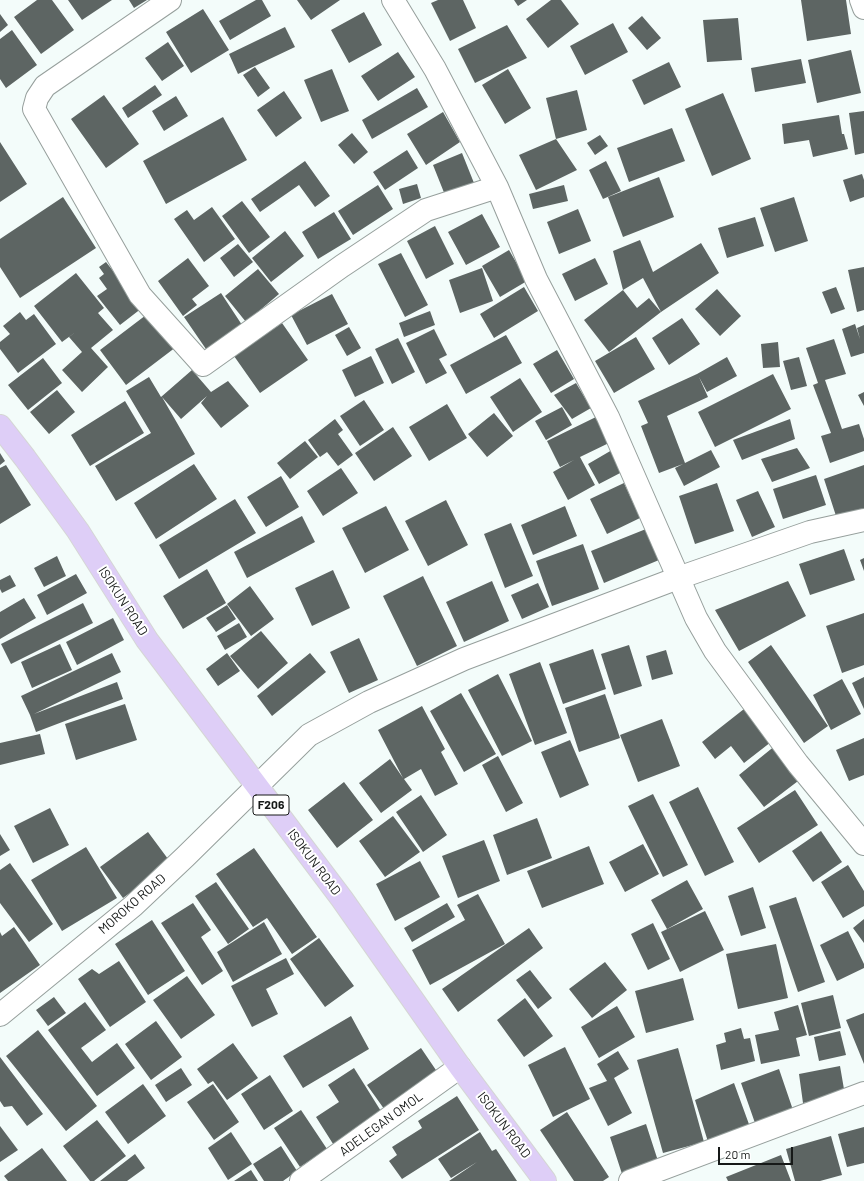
<!DOCTYPE html>
<html>
<head>
<meta charset="utf-8">
<style>
	body { margin:0 }
	#map { position:relative; width:864px; height:1181px; overflow:hidden; background:#f3fcfa; font-family:Barlow,sans-serif }
	canvas { display:block }
	.scale { position:absolute; left:718px; top:1147px; width:75px; height:18px; box-sizing:border-box; border:2px solid #161918; border-top:0; padding-left:5px; font-size:12px; line-height:14px; white-space:nowrap; color:#161918; -webkit-text-stroke:3px #fff; paint-order:stroke }
</style>
</head>
<body>
<div id="map">
<canvas width="864" height="1181"></canvas>
<div class="scale">20 m</div>
</div>
<script>
const c = document.querySelector('canvas').getContext('2d');
c.lineJoin = 'round';
function fill(path, color) {
  c.fillStyle = color;
  c.fill(path, 'evenodd');
}
function shape(rows) {
  const path = new Path2D();
  for (const r of rows) {
    path.moveTo(r[0], r[1]);
    for (let i = 2; i < r.length; i += 2) path.lineTo(r[i], r[i + 1]);
  }
  return path;
}
function stroke(path, color, width, dash) {
  c.strokeStyle = color;
  c.lineWidth = width;
  c.lineCap = dash ? 'butt' : 'round';
  c.setLineDash(dash || []);
  c.stroke(path);
}
function drawText(font, color, halo, rows, align = 'center') {
  c.font = font + ' Barlow,sans-serif';
  c.lineWidth = 4;
  c.setLineDash([]);
  c.textBaseline = 'middle';
  c.strokeStyle = halo;
  c.fillStyle = color;
  for (const [text, x, y, turn = 0] of rows) {
    c.save();
    c.translate(x, y);
    c.rotate((+turn || 0) * Math.PI / 180);
    c.textAlign = isNaN(turn) ? turn : align;
    if (halo) c.strokeText(text, 0, 0);
    c.fillText(text, 0, 0);
    c.restore();
  }
}
fill(shape([
	[37,0,52,0,74,30,41,54,14,17],
	[68,0,112,0,82,20],
	[129,0,147,0,134,8],
	[256,0,262,0,271,16,230,40,219,21],
	[297,0,340,0,311,20],
	[438,0,463,0,476,28,450,41,431,3],
	[514,0,527,0,518,6],
	[551,0,561,0,579,24,548,48,526,19],
	[801,0,846,0,851,34,807,41],
	[203,9,229,50,191,73,166,32],
	[364,12,382,45,349,63,331,30],
	[0,14,8,25,0,32],
	[642,16,661,38,647,50,628,28],
	[738,18,742,60,707,62,703,20],
	[613,23,628,52,585,75,570,46],
	[507,25,527,58,475,83,458,49],
	[285,27,295,47,238,74,229,54],
	[12,30,37,65,6,88,0,79,0,39],
	[168,42,184,66,162,81,145,58],
	[851,50,861,93,817,103,808,60],
	[398,52,415,77,378,101,361,76],
	[801,59,806,83,755,92,751,68],
	[669,62,681,87,644,105,632,80],
	[255,67,270,88,258,97,243,75],
	[332,69,349,111,321,122,304,80],
	[508,69,531,108,505,124,482,85],
	[155,85,162,95,128,118,122,108],
	[417,88,428,107,372,139,362,120],
	[577,90,587,130,556,139,546,98],
	[284,91,302,118,276,137,257,110],
	[723,93,751,159,712,176,685,109],
	[104,95,139,144,106,168,71,119],
	[176,96,188,116,164,131,152,111],
	[864,111,864,153,855,155,849,113],
	[443,112,460,142,426,165,407,134],
	[839,115,842,134,844,134,848,149,813,157,809,140,784,144,782,124],
	[223,117,247,160,166,204,143,161],
	[672,128,685,161,629,182,617,148],
	[352,133,368,152,354,164,338,145],
	[600,135,608,146,595,155,587,143],
	[556,139,577,170,536,190,519,155],
	[0,142,27,184,0,202],
	[407,150,418,168,385,190,373,172],
	[462,153,476,188,447,200,433,165],
	[305,161,330,196,315,207,299,185,260,212,251,199],
	[606,161,621,191,603,199,589,170],
	[862,174,864,180,864,197,850,202,843,180],
	[659,177,674,217,623,237,608,197],
	[417,184,421,198,403,204,399,189],
	[378,185,393,209,353,235,338,211],
	[564,185,568,201,533,209,529,194],
	[63,197,96,248,20,298,0,267,0,239],
	[794,197,808,241,775,252,760,208],
	[242,201,270,237,249,253,222,216],
	[212,207,235,239,204,262,174,219,187,210,194,220],
	[578,209,591,241,559,254,547,222],
	[334,212,351,239,318,259,302,232],
	[482,214,500,247,466,265,448,232],
	[755,217,764,246,727,258,718,228],
	[435,226,454,264,426,279,407,241],
	[285,231,304,256,271,282,252,258],
	[640,240,653,272,701,243,719,273,661,312,609,352,584,320,623,290,637,308,649,298,661,312,643,278,623,290,613,251],
	[238,244,253,262,234,277,220,258],
	[509,250,527,281,500,297,482,266],
	[401,253,428,305,405,317,378,264],
	[188,258,209,286,192,299,197,305,183,316,158,281],
	[595,258,608,284,575,301,562,274],
	[106,262,142,308,120,325,97,296,107,289,99,278,104,274,99,267],
	[864,267,864,310,857,312,848,270],
	[482,268,493,301,460,313,449,280],
	[258,269,279,294,246,322,225,296],
	[76,273,104,308,98,313,113,330,91,348,108,367,82,392,62,370,82,352,69,337,77,331,62,342,34,306],
	[524,287,538,311,494,338,480,314],
	[836,287,845,309,831,314,822,292],
	[717,289,741,316,720,336,695,309],
	[221,293,244,328,208,352,184,317],
	[332,294,348,324,307,345,291,315],
	[430,311,435,325,404,337,399,323],
	[20,312,26,320,34,314,56,344,18,373,0,349,0,342,10,334,3,326],
	[150,312,176,347,126,385,100,350],
	[682,318,700,344,669,365,652,338],
	[282,323,308,360,260,393,234,356],
	[855,324,860,339,857,328,864,325,864,353,851,357,842,329],
	[349,327,361,348,347,356,335,335],
	[434,329,447,355,439,359,447,373,426,384,406,343],
	[506,335,522,363,466,394,450,365],
	[636,337,655,369,614,393,595,361],
	[398,338,415,372,392,384,375,349],
	[834,339,846,374,825,380,842,429,859,424,864,439,864,451,830,463,821,436,831,433,813,385,818,383,806,348],
	[778,342,780,367,763,368,761,344],
	[557,350,574,379,551,393,533,364],
	[371,356,384,383,355,397,342,370],
	[727,357,737,376,707,392,699,377,708,397,667,416,685,463,711,450,720,467,684,486,675,468,683,464,659,473,641,426,648,423,638,401,697,374],
	[799,357,807,386,791,390,783,361],
	[43,358,62,383,28,410,8,385],
	[192,370,211,392,228,381,249,406,221,428,201,403,207,396,181,419,162,397,195,454,116,501,95,466,151,433,126,391,149,377,161,397],
	[773,374,791,409,715,447,698,412],
	[520,378,542,412,513,432,490,397],
	[576,383,591,408,572,419,554,395],
	[57,390,75,412,49,434,30,412],
	[864,392,864,406,858,395],
	[364,400,384,430,360,446,340,416],
	[125,401,144,433,90,466,71,435],
	[447,404,467,438,429,461,409,427],
	[562,407,572,425,546,440,535,421],
	[494,413,513,436,487,457,468,434],
	[598,416,611,442,580,457,595,485,568,500,553,472,574,460,560,467,547,441],
	[335,419,343,430,338,434,353,455,338,466,327,452,320,457,308,440],
	[790,419,795,439,742,460,733,440],
	[393,427,412,456,374,481,355,453],
	[305,441,318,457,290,479,277,463],
	[797,448,810,468,772,482,761,459],
	[612,450,624,471,599,484,588,464],
	[0,453,5,461,0,465],
	[194,464,217,499,156,539,134,503],
	[6,465,31,505,0,524,0,468],
	[864,465,864,510,837,519,824,479],
	[341,468,358,493,323,516,307,491],
	[816,475,826,505,783,519,773,489],
	[281,476,299,507,266,527,247,497],
	[624,483,640,518,607,534,590,499],
	[717,483,734,531,695,544,679,496],
	[758,491,775,527,752,537,736,500],
	[235,499,256,533,179,579,159,545],
	[446,500,468,545,428,566,405,521],
	[386,506,409,550,365,573,342,528],
	[565,506,577,536,533,555,521,525],
	[302,516,315,542,247,578,234,552],
	[511,523,533,576,505,588,484,534],
	[646,529,659,560,604,583,591,551],
	[583,544,599,589,552,606,536,561],
	[844,549,855,580,810,595,799,564],
	[57,556,66,576,44,587,34,568],
	[864,558,864,571,860,560],
	[207,569,226,603,183,629,163,596],
	[333,570,350,608,312,626,295,588],
	[76,574,87,593,47,615,37,595],
	[10,575,16,586,2,593,0,589,0,580],
	[423,576,457,646,417,666,383,596],
	[492,581,509,621,464,642,446,602],
	[788,581,806,616,739,651,715,610],
	[538,583,549,607,522,619,511,595],
	[250,586,274,619,251,636,227,604],
	[24,598,36,618,0,639,0,612],
	[83,603,93,623,11,664,1,644],
	[227,605,236,619,216,632,206,618],
	[864,613,864,665,842,673,826,626],
	[113,618,124,640,77,665,66,642],
	[239,623,247,637,225,650,217,636],
	[261,631,288,663,258,689,230,656],
	[359,638,378,680,349,693,330,652],
	[60,644,72,670,32,688,21,662],
	[629,645,642,686,614,695,601,654],
	[771,645,828,726,804,743,748,662],
	[593,649,606,689,563,704,549,664],
	[666,650,673,674,652,680,646,656],
	[112,653,121,672,34,714,117,682,123,699,36,732,30,715,21,696],
	[227,653,240,671,218,686,206,669],
	[310,653,326,672,272,716,257,696],
	[540,662,567,733,535,745,509,674],
	[498,674,532,741,502,756,468,690],
	[864,677,864,709,852,683],
	[842,679,861,714,831,730,813,695],
	[461,693,496,754,464,772,430,711],
	[605,694,620,738,579,752,565,708],
	[125,704,137,740,76,760,65,724],
	[422,706,445,749,441,752,458,784,435,796,421,769,404,779,412,790,381,813,359,783,390,759,403,778,378,730],
	[744,709,771,742,744,763,731,746,715,759,702,742],
	[662,719,680,766,638,782,620,735],
	[40,734,45,754,0,765,0,743],
	[864,738,864,775,849,781,836,750],
	[570,740,589,785,560,798,541,752],
	[776,745,802,778,764,807,739,775],
	[498,756,523,803,506,812,482,765],
	[344,782,373,820,337,848,308,810],
	[698,787,734,862,705,876,669,802],
	[795,790,818,825,759,863,737,828],
	[653,794,688,865,663,877,628,806],
	[421,795,447,835,423,852,396,812],
	[50,808,69,845,33,863,14,826],
	[393,816,420,852,385,877,359,841],
	[537,818,552,858,507,875,493,835],
	[821,831,842,862,813,882,792,851],
	[148,832,171,863,123,898,100,867],
	[0,834,10,850,0,856],
	[484,840,500,881,458,898,442,856],
	[643,844,659,874,625,892,609,862],
	[589,846,604,884,542,908,527,871],
	[86,847,117,898,62,931,31,880],
	[254,848,317,937,292,954,267,918,253,927,216,874],
	[420,861,440,897,395,921,376,884],
	[10,863,53,924,29,942,0,903,0,870],
	[848,865,864,891,864,906,843,918,821,882],
	[687,880,703,909,667,929,651,900],
	[216,882,249,929,228,944,195,896],
	[753,887,766,928,741,936,728,896],
	[478,894,505,944,430,985,412,950,465,920,457,905],
	[796,897,825,982,798,992,769,906],
	[193,903,211,930,201,937,223,971,202,985,161,923],
	[447,903,455,917,412,942,404,928],
	[705,911,724,950,680,972,661,932],
	[864,919,864,943,853,928],
	[152,920,185,971,148,995,115,944],
	[264,922,282,954,233,982,217,952],
	[653,923,670,959,648,970,631,934],
	[14,927,40,965,0,993,0,932,2,936],
	[529,928,543,948,458,1012,442,989],
	[848,931,864,964,864,968,837,981,820,945],
	[319,938,354,986,325,1007,290,959],
	[776,944,788,998,738,1009,726,954],
	[286,958,294,974,266,989,278,1014,252,1027,231,986],
	[119,961,146,1002,110,1027,78,979,92,969,99,974],
	[605,962,627,990,592,1018,569,989],
	[530,970,552,998,538,1009,516,980],
	[187,976,215,1015,181,1039,153,1000],
	[683,978,694,1020,646,1033,635,991],
	[833,995,841,1028,809,1036,801,1003],
	[54,997,66,1013,48,1026,36,1010],
	[525,998,553,1036,524,1057,497,1020],
	[85,1002,106,1030,81,1048,92,1062,117,1043,135,1068,97,1096,48,1030],
	[798,1005,807,1035,796,1038,800,1056,761,1064,755,1035,779,1030,774,1012],
	[617,1006,635,1037,599,1058,581,1027],
	[864,1013,864,1064,846,1020],
	[351,1016,369,1049,303,1088,283,1056],
	[156,1021,182,1057,151,1080,125,1044],
	[741,1028,744,1039,750,1038,755,1061,721,1070,716,1045,726,1042,724,1033],
	[38,1030,97,1106,66,1131,6,1056],
	[840,1031,846,1055,819,1061,814,1037],
	[233,1043,258,1078,227,1100,213,1081,208,1084,197,1069],
	[565,1047,590,1099,553,1117,528,1065],
	[421,1048,440,1076,387,1113,367,1085],
	[678,1048,704,1142,663,1153,637,1060],
	[618,1051,629,1069,614,1078,632,1113,608,1126,589,1088,607,1081,597,1064],
	[0,1057,43,1114,27,1126,12,1106,4,1107,0,1101],
	[840,1066,845,1095,803,1103,799,1074],
	[181,1068,192,1085,166,1102,155,1085],
	[354,1068,384,1116,335,1147,316,1117,339,1102,328,1085],
	[779,1069,793,1110,755,1123,741,1083],
	[270,1075,293,1111,264,1130,241,1094],
	[734,1083,750,1127,709,1145,695,1100],
	[143,1084,166,1116,128,1144,105,1112],
	[213,1084,239,1122,214,1140,187,1102],
	[457,1096,479,1130,402,1179,389,1161,397,1155,392,1147,422,1128,418,1121],
	[301,1110,327,1149,300,1167,274,1128],
	[567,1112,609,1177,603,1181,574,1181,540,1130],
	[97,1120,126,1156,94,1181,90,1181,63,1146],
	[646,1124,659,1164,623,1177,610,1137],
	[0,1126,18,1150,0,1162],
	[864,1127,864,1163,847,1167,838,1134],
	[231,1132,252,1164,228,1180,208,1148],
	[480,1132,492,1151,496,1149,517,1181,449,1181,477,1162,451,1178,438,1159],
	[831,1136,842,1175,820,1181,795,1181,786,1149],
	[281,1146,297,1171,283,1181,264,1181,253,1164],
	[42,1148,67,1181,8,1181,4,1176],
	[135,1154,145,1168,127,1181,100,1181],
	[781,1155,791,1181,728,1181,726,1177],
	[251,1170,258,1181,234,1181]
]), '#5d6563');
const minor = shape([
	[170,0,45,86,37,98,34,109,140,295,203,365,342,266,426,210,497,187],
	[393,0,435,69,497,187,536,279,608,417,696,618,715,651,798,764,864,844],
	[861,0,864,8],
	[301,1181,460,1067],
	[630,1181,864,1093]
]);
const tertiary = shape([
	[0,1015,133,906,185,857,309,735,369,702,464,659,678,578,810,532,864,520]
]);
const primary = shape([
	[0,426,25,458,78,531,147,640,342,899,460,1067,545,1181]
]);
stroke(minor, '#969f9c', 24);
stroke(tertiary, '#969f9c', 24);
stroke(primary, '#d5d6d5', 24);
stroke(minor, '#fff', 22);
stroke(tertiary, '#fff', 22);
stroke(primary, '#decef7', 22);
for (const [x, y, w] of [
	[271,805,36]
]) {
  const box = new Path2D();
  box.roundRect(x - w / 2, y - 10, w, 20, 3);
  c.fillStyle = '#fff';
  c.fill(box);
  stroke(box, '#161918', 1);
}
drawText('bold 12px', '#161918', null, [
	["F206",271,805]
]);
drawText('13px', '#161918', '#fff', [
	["ISOKUN ROAD",123,601,57],
	["ISOKUN ROAD",314,862,53],
	["MOROKO ROAD",132,904,-41],
	["ADELEGAN OMOL",381,1124,-36],
	["ISOKUN ROAD",504,1125,53]
]);
</script>
</body>
</html>
